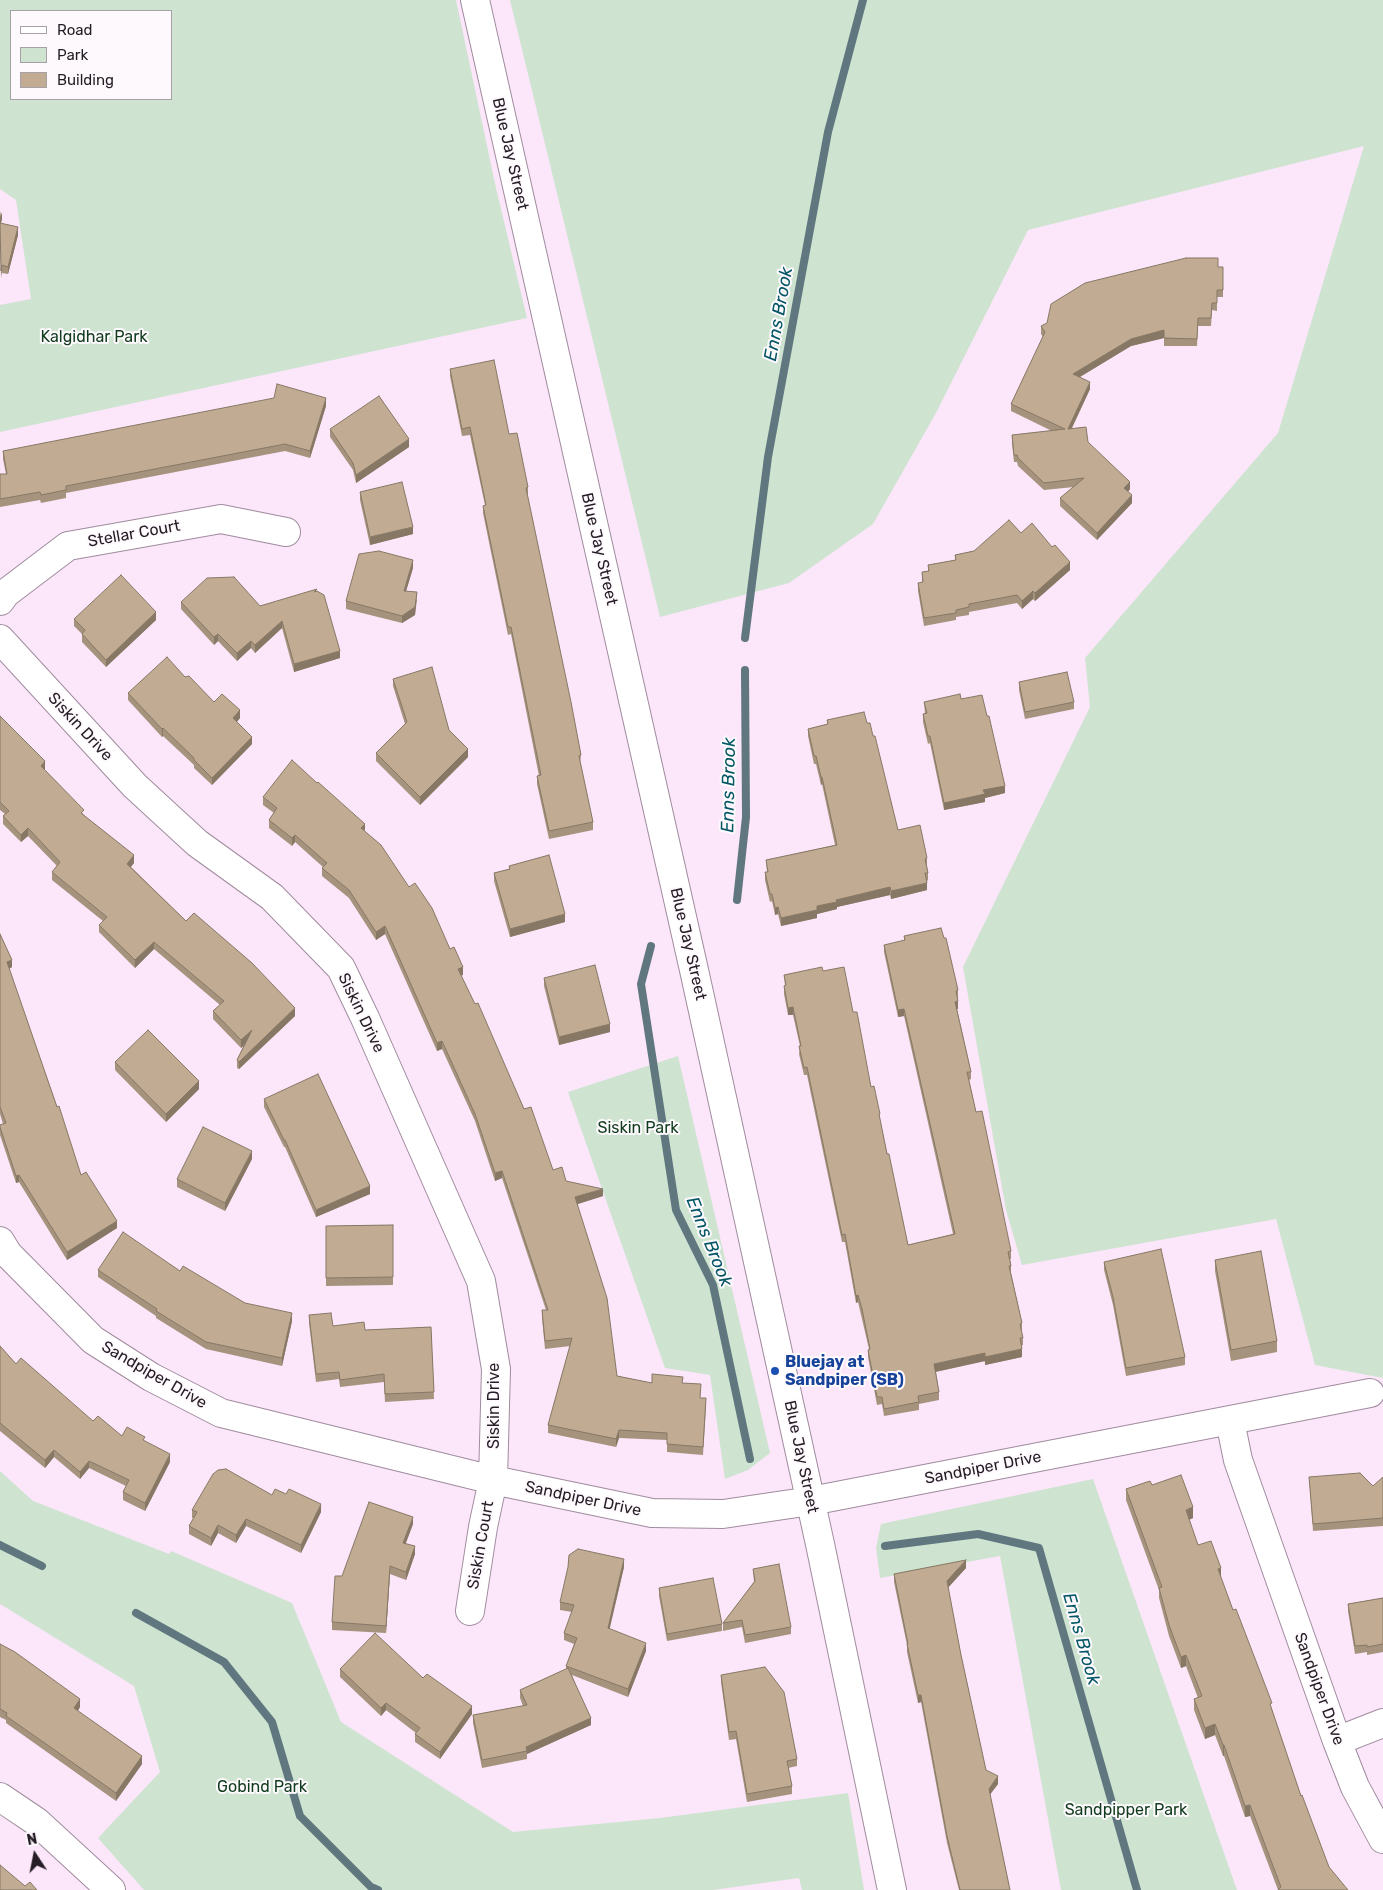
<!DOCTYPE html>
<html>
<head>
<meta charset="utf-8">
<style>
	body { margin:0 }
	#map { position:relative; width:1383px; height:1890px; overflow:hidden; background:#fce6fa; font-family:Rubik,sans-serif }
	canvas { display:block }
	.legend { position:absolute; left:10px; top:10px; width:162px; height:90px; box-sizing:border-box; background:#fef9fd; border:1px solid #a7a1a7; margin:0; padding:6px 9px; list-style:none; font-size:15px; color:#251d25 }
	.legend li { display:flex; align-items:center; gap:10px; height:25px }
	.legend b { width:25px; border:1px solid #a7a1a7 }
	.north { position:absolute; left:10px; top:1830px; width:50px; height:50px; -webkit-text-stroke:4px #fef9fd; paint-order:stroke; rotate:349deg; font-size:14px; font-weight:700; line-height:20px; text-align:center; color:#251d25 }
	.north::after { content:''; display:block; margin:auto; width:18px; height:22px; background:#251d25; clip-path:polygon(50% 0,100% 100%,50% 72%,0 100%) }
</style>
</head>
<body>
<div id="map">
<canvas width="1383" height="1890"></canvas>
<ul class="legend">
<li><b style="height:6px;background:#fff"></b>Road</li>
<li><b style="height:14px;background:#cee4d1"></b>Park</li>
<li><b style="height:14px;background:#c1ab92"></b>Building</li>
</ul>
<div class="north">N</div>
</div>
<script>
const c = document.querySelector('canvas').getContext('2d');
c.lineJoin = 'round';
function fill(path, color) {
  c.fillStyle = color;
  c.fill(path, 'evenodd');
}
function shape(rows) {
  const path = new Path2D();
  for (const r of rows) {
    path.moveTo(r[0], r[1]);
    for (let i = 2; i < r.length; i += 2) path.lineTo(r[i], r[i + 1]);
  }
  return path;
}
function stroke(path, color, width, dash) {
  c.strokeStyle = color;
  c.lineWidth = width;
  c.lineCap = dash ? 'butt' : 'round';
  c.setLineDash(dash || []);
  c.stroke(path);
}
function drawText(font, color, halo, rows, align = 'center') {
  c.font = font + ' Rubik,sans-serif';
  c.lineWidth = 4;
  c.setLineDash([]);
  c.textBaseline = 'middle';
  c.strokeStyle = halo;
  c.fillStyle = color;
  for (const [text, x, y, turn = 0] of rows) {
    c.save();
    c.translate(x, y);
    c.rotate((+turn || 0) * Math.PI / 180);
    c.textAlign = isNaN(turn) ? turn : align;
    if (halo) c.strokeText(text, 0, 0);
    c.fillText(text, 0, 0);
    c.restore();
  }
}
fill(shape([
	[0,0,456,0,496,188,527,318,0,432,0,305,31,299,16,200,0,189],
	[171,11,171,99,11,99,11,11],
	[510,0,1383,0,1383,1378,1315,1365,1276,1219,1022,1265,1006,1210,963,967,1090,707,1085,658,1278,433,1364,146,1028,230,936,413,873,524,789,583,660,617],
	[678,1056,770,1453,748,1470,725,1479,710,1375,665,1368,568,1092],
	[0,1471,33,1501,169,1554,171,1551,292,1603,341,1722,513,1832,660,1818,848,1793,864,1890,802,1890,799,1878,713,1890,144,1890,98,1838,160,1772,134,1686,0,1604],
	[1093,1479,1237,1890,1061,1890,1000,1556,880,1578,876,1548,881,1524]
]), '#cee4d1');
stroke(shape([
	[745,638,768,457,828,132,863,0],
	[737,900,746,817,745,670],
	[651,946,641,984,676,1210,713,1285,750,1459],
	[0,1545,42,1566],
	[885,1546,978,1534,1039,1548,1137,1890],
	[136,1613,224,1662,272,1722,300,1816,371,1887,378,1890]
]), '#60777f', 8);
const minor = shape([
	[475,0,694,970,820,1544,892,1890],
	[0,601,6,593,68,546,221,519,286,532],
	[0,639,135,786,197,843,272,897,341,968,365,1018,481,1281,496,1369,493,1480,483,1527,470,1611],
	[0,1241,8,1254,93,1340,151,1377,221,1413,493,1480,652,1513,723,1514,811,1501,1370,1393],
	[1230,1421,1238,1460,1337,1741,1355,1787,1383,1839],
	[1337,1741,1383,1723],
	[0,1797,37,1822,111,1890]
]);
stroke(minor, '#a08c9e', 30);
stroke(minor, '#fff', 28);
fill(shape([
	[0,211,2,219,1,223,18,235,8,274,2,273,1,278],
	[1218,267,1223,267,1223,297,1217,297,1217,311,1212,310,1211,326,1198,326,1197,346,1164,346,1164,338,1131,346,1080,377,1090,389,1072,428,1088,442,1130,489,1128,492,1132,503,1097,540,1060,506,1060,498,1074,487,1044,490,1018,466,1017,462,1014,462,1012,443,1012,435,1052,431,1011,411,1011,404,1043,337,1041,334,1041,326],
	[450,369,509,434,528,487,528,495,527,495,581,755,580,763,593,822,593,830,549,839,537,784,537,776,539,776,511,634,508,635,483,513,483,506,485,505,470,435,462,436,450,376],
	[326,406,310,458,285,451,66,493,66,498,41,503,40,500,0,507,0,474,6,474,3,459,3,451],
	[330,429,409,447,356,483,353,470,330,437],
	[360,492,413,534,370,545,360,500],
	[1021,533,1070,570,1035,601,1033,599,1022,609,1017,603,969,612,969,615,956,617,956,620,924,626,918,591,918,583,922,583,922,572,928,572,928,565,955,560,955,555,974,551],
	[413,568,406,591,417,600,415,615,402,623,346,609,346,601],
	[317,591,340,658,294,672,282,628,255,653,251,648,237,661,218,641,214,645,181,609,181,602,260,606],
	[74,619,156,620,106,667,82,642,82,634,74,626],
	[185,677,214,702,240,718,237,722,252,744,212,785,194,768,194,765,163,736,162,737,128,700,128,693],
	[393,679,449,730,468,757,420,805,376,761,376,753,405,724,393,686],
	[1019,682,1074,702,1074,709,1025,719,1019,690],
	[961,699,1005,793,985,798,985,802,944,810,930,743,928,744,923,722,923,714,925,714,924,702],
	[0,716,45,769,44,770,84,815,134,863,131,867,186,921,295,1016,239,1069,237,1068,237,1060,244,1045,241,1048,213,1019,213,1011,220,1005,154,949,135,968,99,932,99,925,103,921,52,880,52,872,57,866,28,836,21,842,3,824,3,816,5,814,0,810],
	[827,720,867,723,873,736,898,830,927,858,927,866,928,873,928,880,927,881,927,890,891,899,890,895,837,907,837,909,817,914,817,918,781,926,778,914,775,915,772,901,770,902,765,880,765,872,767,872,766,860,835,845,822,784,821,785,816,764,814,764,808,736,808,729,827,724],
	[263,797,365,832,450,949,463,975,461,975,553,1170,566,1181,603,1196,577,1204,617,1376,652,1383,683,1383,700,1398,706,1406,703,1455,667,1452,667,1440,619,1438,616,1447,548,1433,548,1425,570,1346,545,1349,542,1318,542,1310,546,1310,502,1178,495,1181,475,1121,442,1049,437,1051,385,934,376,940,349,898,322,876,322,868,323,867,295,842,292,846,269,828,269,820,274,813,263,805],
	[509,866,565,922,510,937,494,881,494,873,509,869],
	[0,934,12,967,9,969,81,1175,117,1228,67,1260,19,1182,16,1183,0,1135,0,1125,3,1124,0,1114],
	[904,936,944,938,958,990,958,998,957,998,958,1009,957,1009,971,1072,971,1079,969,1080,976,1112,1011,1251,1011,1259,1010,1259,1011,1266,1011,1273,1022,1323,1022,1331,1021,1331,1023,1338,1023,1345,1021,1346,1022,1357,985,1365,985,1361,936,1372,939,1392,939,1400,919,1404,919,1410,884,1416,882,1404,877,1405,868,1357,868,1350,869,1349,858,1302,856,1303,845,1242,842,1242,807,1075,804,1075,799,1054,800,1046,793,1015,788,1015,784,994,784,986,785,986,784,975,823,971,853,1012,871,1087,880,1121,908,1245,953,1234,904,1016,898,1017,884,952,884,945,904,941],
	[544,978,610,1032,559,1045,544,986],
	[115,1062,199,1089,166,1122,115,1070],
	[264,1099,370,1194,316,1217,285,1147,284,1147,264,1107],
	[252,1159,225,1211,177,1187,177,1179],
	[393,1225,393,1285,326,1286,326,1226],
	[1215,1260,1277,1341,1277,1352,1231,1361,1215,1271],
	[1104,1262,1185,1357,1185,1365,1126,1376,1113,1305,1104,1270],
	[98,1270,180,1271,245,1303,292,1321,282,1366,206,1349,156,1318,156,1316,98,1277],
	[309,1315,333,1326,365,1330,431,1327,434,1399,385,1402,384,1382,340,1387,339,1379,316,1382,309,1323],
	[0,1346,16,1364,93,1421,122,1436,145,1442,170,1462,145,1511,123,1500,123,1492,126,1486,89,1468,80,1479,54,1457,45,1468,0,1431],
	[1309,1477,1373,1486,1383,1477,1383,1526,1313,1531],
	[1152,1485,1193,1518,1189,1520,1198,1545,1221,1579,1272,1710,1301,1796,1329,1867,1278,1890,1250,1816,1245,1817,1224,1756,1223,1756,1215,1735,1205,1739,1194,1710,1194,1699,1198,1698,1186,1666,1181,1668,1169,1636,1159,1598,1159,1590,1126,1500,1126,1489],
	[272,1495,321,1512,301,1553,246,1526,236,1543,218,1533,211,1546,189,1534,189,1526,194,1518,192,1518,192,1510],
	[413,1524,406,1543,415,1554,406,1580,390,1574,386,1633,332,1630,332,1622,342,1576],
	[624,1567,609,1629,646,1651,628,1697,572,1675,591,1725,527,1754,527,1759,482,1768,473,1723,473,1715,523,1706,520,1698,520,1690,566,1669,566,1666,574,1644,564,1640,564,1633,572,1612,560,1610,560,1602],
	[966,1568,948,1587,961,1655,986,1770,998,1784,990,1794,1010,1890,959,1890,947,1843,921,1702,918,1703,907,1652,907,1645,894,1582,894,1574],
	[753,1569,791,1627,791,1634,745,1643,742,1627,723,1631,723,1623,754,1582],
	[659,1588,722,1624,722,1631,667,1641,659,1596],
	[1383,1598,1383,1652,1367,1655,1367,1652,1355,1654,1348,1611,1348,1604],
	[0,1644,80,1707,78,1711,142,1764,116,1801,6,1723,6,1720,0,1717],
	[340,1669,423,1678,472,1714,440,1759,415,1742,415,1734,416,1733,386,1710,381,1716,340,1677],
	[721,1675,797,1759,797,1766,788,1768,792,1786,792,1794,747,1802,736,1739,729,1740,721,1682]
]), '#a6937e');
fill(shape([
	[2,212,2,219,0,226,0,218],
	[18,227,18,235,8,274,8,267],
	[1164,330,1164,338,1131,346,1073,381,1073,374,1131,339],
	[1090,382,1090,389,1068,436,1068,429],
	[326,398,326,406,310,458,310,451],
	[409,439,409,447,356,483,356,475],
	[1130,482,1130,489,1124,496,1124,488],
	[1132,495,1132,503,1097,540,1097,533],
	[413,527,413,534,370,545,370,537],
	[413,560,413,568,404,598,404,591],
	[1070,562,1070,570,1035,601,1035,593],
	[1033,591,1033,599,1022,609,1022,601],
	[417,592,415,615,402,623,402,616],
	[156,612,156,620,106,667,106,660],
	[282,621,282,628,255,653,255,645],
	[218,634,218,641,214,645,214,637],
	[251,641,251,648,237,661,237,653],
	[340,651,340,658,294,672,294,664],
	[240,710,240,718,233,726,233,718],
	[163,728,163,736,162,737,162,729],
	[252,737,252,744,212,785,212,778],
	[468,749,468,757,420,805,420,797],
	[45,761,45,769,41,773,41,766],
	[821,777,822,777,822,784,821,785],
	[1005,786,1005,793,985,798,985,802,944,810,944,803,983,790],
	[365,824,365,831,361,828],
	[28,828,28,836,21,842,21,835],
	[295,835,295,842,292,846,292,838],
	[134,855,134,863,127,871,127,864],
	[927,883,927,890,891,899,891,891],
	[890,887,890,895,837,907,837,909,817,914,817,918,781,926,781,918,836,900],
	[778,907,778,914,775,915,775,908],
	[565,914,565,922,510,937,510,929],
	[385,926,385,934,376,940,376,932],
	[154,942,154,949,135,968,135,960],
	[12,960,12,967,7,970,7,962],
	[463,967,463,975,458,977,458,969],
	[958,1001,958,1009,955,1009,955,1002],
	[793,1007,793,1015,788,1015,788,1008],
	[295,1008,295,1016,239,1069,239,1062],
	[904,1009,904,1016,898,1017,898,1010],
	[610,1024,610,1032,559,1045,559,1037],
	[252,1030,252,1038,241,1048,241,1040],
	[442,1041,442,1049,437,1051,437,1043],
	[199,1081,199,1089,166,1122,166,1114],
	[252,1151,252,1159,225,1211,225,1203],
	[502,1171,502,1178,495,1181,495,1173],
	[19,1175,19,1182,16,1183,16,1176],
	[370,1186,370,1194,316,1217,316,1210],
	[603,1189,603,1196,575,1205,575,1197],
	[117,1221,117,1228,67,1260,67,1252],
	[858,1295,858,1302,856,1303,856,1296],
	[292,1313,292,1321,282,1366,282,1358],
	[1022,1349,1022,1357,985,1365,985,1357],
	[985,1353,985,1361,934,1372,934,1364],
	[619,1430,619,1438,616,1447,616,1439],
	[54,1450,54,1457,45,1468,45,1460],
	[170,1454,170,1462,145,1511,145,1503],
	[89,1461,89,1468,80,1479,80,1472],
	[321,1504,321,1512,301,1553,301,1545],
	[1193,1507,1193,1518,1186,1521,1186,1510],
	[413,1517,413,1524,403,1550,403,1543],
	[246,1519,246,1526,236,1543,236,1535],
	[218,1525,218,1533,211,1546,211,1538],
	[415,1546,415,1554,406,1580,406,1572],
	[624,1559,624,1567,608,1636,608,1628],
	[966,1560,966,1568,947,1589,947,1581],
	[390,1566,390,1574,386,1633,386,1626],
	[1221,1568,1221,1579,1218,1569],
	[646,1643,646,1651,628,1697,628,1689],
	[1186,1655,1186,1666,1181,1668,1181,1657],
	[918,1695,921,1695,921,1702,918,1703],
	[80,1699,80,1707,74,1716,74,1708],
	[386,1703,386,1710,381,1716,381,1708],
	[472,1706,472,1714,440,1759,440,1752],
	[591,1718,591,1725,527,1754,526,1747],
	[1215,1724,1215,1735,1205,1739,1205,1728],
	[1223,1745,1224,1745,1224,1756,1223,1756],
	[142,1756,142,1764,116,1801,116,1793],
	[998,1776,998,1784,989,1796,989,1789],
	[1250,1805,1250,1816,1245,1817,1245,1806]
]), '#877866');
const building = shape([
	[0,223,18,227,8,267,2,265,1,271,0,223],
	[1186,258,1218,258,1218,267,1223,267,1223,290,1217,290,1217,303,1212,303,1211,318,1198,318,1197,339,1164,338,1164,330,1131,339,1073,374,1090,382,1068,429,1086,427,1088,442,1130,482,1124,488,1132,495,1097,533,1060,498,1084,478,1044,483,1018,458,1017,455,1014,455,1012,435,1065,429,1011,404,1045,332,1041,326,1047,323,1051,304,1085,283,1186,258],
	[494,360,509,434,517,433,528,487,526,488,571,702,581,755,579,756,593,822,549,831,537,776,541,775,511,627,508,627,483,506,486,505,470,427,462,429,450,369,494,360],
	[277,384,326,398,310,451,285,444,66,486,66,490,41,495,40,492,0,499,0,474,7,474,3,451,274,398,277,384],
	[379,396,409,439,356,475,353,463,330,429,379,396],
	[402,482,413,527,370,537,360,492,402,482],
	[1009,520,1021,533,1032,523,1052,547,1055,545,1070,562,1035,593,1033,591,1022,601,1017,595,969,604,969,607,956,610,956,613,924,618,918,583,923,582,922,572,929,571,928,565,956,560,955,555,974,551,1009,520],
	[379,551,413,560,404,591,417,592,415,607,402,616,346,601,359,554,379,551],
	[121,575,156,612,106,660,82,634,85,630,74,619,121,575],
	[234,577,260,606,317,589,314,592,317,591,324,595,340,651,294,664,282,621,255,645,251,641,237,653,218,634,214,637,181,602,207,578,234,577],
	[167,657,185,677,189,676,214,702,222,694,240,710,233,718,252,737,212,778,194,760,194,758,163,728,162,729,128,693,167,657],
	[432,667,449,730,468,749,420,797,376,753,407,722,393,679,432,667],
	[1067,672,1074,702,1025,712,1019,682,1067,672],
	[960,694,961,699,982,695,987,716,989,716,1005,786,983,790,985,794,944,803,930,736,928,736,923,714,927,713,924,702,960,694],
	[864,712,867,723,870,723,873,736,875,736,898,830,920,825,927,858,925,859,928,873,925,873,927,883,891,891,890,887,836,900,837,902,817,906,817,910,781,918,778,907,775,908,772,894,770,894,765,872,768,872,766,860,837,845,822,777,821,777,816,756,814,756,808,729,828,724,827,720,864,712],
	[0,716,45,761,41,766,84,810,81,813,134,855,127,864,186,921,194,913,252,963,295,1008,239,1062,237,1060,252,1030,241,1040,213,1011,224,1001,154,942,135,960,99,925,107,917,52,872,60,862,28,828,21,835,3,816,9,811,0,802,0,716],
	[292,760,317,783,318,782,365,824,361,828,381,845,409,887,415,883,432,908,450,949,454,947,463,967,458,969,475,1004,478,1003,524,1109,531,1107,553,1170,562,1167,566,1181,603,1189,575,1197,607,1298,617,1376,652,1383,652,1374,683,1377,682,1383,701,1384,700,1398,706,1398,703,1447,667,1444,667,1433,619,1430,616,1439,548,1425,572,1338,545,1341,542,1310,548,1310,502,1171,495,1173,475,1114,442,1041,437,1043,385,926,376,932,349,890,322,868,327,863,295,835,292,838,269,820,277,808,263,797,292,760],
	[549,855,565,914,510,929,494,873,510,869,509,866,549,855],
	[941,928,944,938,946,938,958,990,956,991,958,1001,955,1002,971,1072,967,1072,976,1112,982,1111,1011,1251,1008,1252,1011,1266,1009,1266,1022,1323,1020,1324,1023,1338,1020,1338,1022,1349,985,1357,985,1353,934,1364,939,1392,918,1396,919,1402,884,1409,882,1397,877,1397,868,1350,870,1349,862,1309,858,1295,856,1296,845,1234,842,1235,807,1067,804,1068,799,1046,801,1046,793,1007,788,1008,784,986,786,985,784,975,822,967,823,971,844,967,853,1012,857,1012,871,1087,874,1086,880,1114,879,1114,887,1154,889,1154,908,1245,955,1234,904,1009,898,1010,884,945,905,940,904,936,941,928],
	[0,934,12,960,7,962,57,1107,59,1106,81,1175,86,1172,117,1221,67,1252,19,1175,16,1176,0,1127,0,1125,6,1123,0,1107,0,934],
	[595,965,610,1024,559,1037,544,978,595,965],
	[148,1030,199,1081,166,1114,115,1062,148,1030],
	[318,1074,370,1186,316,1210,285,1140,284,1140,264,1099,318,1074],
	[203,1127,252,1151,225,1203,177,1179,203,1127],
	[393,1225,393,1277,326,1278,326,1226,393,1225],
	[123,1232,180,1271,183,1266,245,1303,292,1313,282,1358,206,1342,156,1311,157,1309,98,1270,123,1232],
	[1161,1249,1185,1357,1126,1368,1113,1297,1104,1262,1161,1249],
	[1261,1251,1277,1341,1231,1350,1215,1260,1261,1251],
	[331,1313,333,1326,364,1322,365,1330,431,1327,434,1392,385,1394,384,1374,340,1380,339,1372,316,1374,309,1315,331,1313],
	[0,1346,16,1364,21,1358,93,1421,98,1416,122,1436,127,1427,145,1437,143,1440,170,1454,145,1503,123,1492,129,1480,89,1461,80,1472,54,1450,45,1460,0,1423,0,1346],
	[226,1469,272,1495,275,1489,286,1494,289,1489,321,1504,301,1545,246,1519,236,1535,218,1525,211,1538,189,1526,197,1512,192,1510,213,1474,218,1470,226,1469],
	[1360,1473,1373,1486,1383,1477,1383,1518,1313,1524,1309,1477,1360,1473],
	[1181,1475,1193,1507,1186,1510,1198,1545,1211,1541,1221,1568,1218,1569,1233,1610,1236,1609,1272,1703,1270,1704,1301,1796,1302,1795,1329,1867,1348,1890,1278,1890,1281,1887,1250,1805,1245,1806,1224,1745,1223,1745,1215,1724,1205,1728,1194,1699,1202,1696,1186,1655,1181,1657,1169,1625,1159,1588,1162,1587,1126,1489,1150,1481,1152,1485,1181,1475],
	[369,1502,413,1517,403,1543,415,1546,406,1572,390,1566,386,1626,332,1622,335,1576,342,1576,369,1502],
	[578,1549,624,1559,608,1628,646,1643,628,1689,566,1666,577,1638,564,1633,574,1605,560,1602,568,1567,569,1555,578,1549],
	[966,1560,947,1581,961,1655,986,1770,998,1776,989,1789,1010,1890,960,1890,947,1836,921,1695,918,1695,907,1644,908,1644,894,1574,966,1560],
	[779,1564,791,1627,745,1635,742,1620,723,1623,755,1581,753,1569,779,1564],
	[713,1578,722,1624,667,1634,659,1588,713,1578],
	[1383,1598,1383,1644,1367,1647,1367,1645,1355,1646,1348,1604,1383,1598],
	[375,1633,423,1678,427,1674,472,1706,440,1752,415,1734,420,1728,386,1703,381,1708,340,1669,375,1633],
	[0,1644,15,1652,80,1699,74,1708,142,1756,116,1793,6,1716,7,1713,0,1709,0,1644],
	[765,1667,784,1692,797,1759,787,1761,792,1786,747,1794,736,1731,729,1732,721,1675,765,1667],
	[568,1668,591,1718,526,1747,527,1751,482,1760,473,1715,527,1705,520,1690,568,1668],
	[0,1865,25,1886,30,1882,37,1890,0,1890,0,1865]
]);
fill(building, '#c1ab92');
stroke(building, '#877866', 1);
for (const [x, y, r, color] of [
	[775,1371,5,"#1a4fb4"]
]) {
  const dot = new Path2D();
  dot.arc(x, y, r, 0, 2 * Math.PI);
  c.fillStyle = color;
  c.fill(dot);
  stroke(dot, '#fef9fd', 2);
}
drawText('16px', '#251d25', '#fef9fd', [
	["Blue Jay Street",510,154,77],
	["Stellar Court",134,534,-10],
	["Blue Jay Street",599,549,77],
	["Siskin Drive",80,727,47],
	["Blue Jay Street",688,944,77],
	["Siskin Drive",361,1013,64],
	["Sandpiper Drive",154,1375,30],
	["Siskin Drive",494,1406,-90],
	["Blue Jay Street",801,1457,78],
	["Sandpiper Drive",983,1468,-11],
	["Sandpiper Drive",583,1499,12],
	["Siskin Court",481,1545,-80],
	["Sandpiper Drive",1319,1689,70]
]);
drawText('16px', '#103c1d', '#fef9fd', [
	["Kalgidhar Park",94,337],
	["Siskin Park",638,1128],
	["Gobind Park",262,1787],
	["Sandpipper Park",1126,1810]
]);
drawText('bold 16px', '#164399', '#fef9fd', [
	["Bluejay at",785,1362],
	["Sandpiper (SB)",785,1380]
], 'left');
drawText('italic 18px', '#055765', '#fef9fd', [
	["Enns Brook",779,314,-80],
	["Enns Brook",729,785,-89],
	["Enns Brook",709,1242,68],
	["Enns Brook",1081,1639,74]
]);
</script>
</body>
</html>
